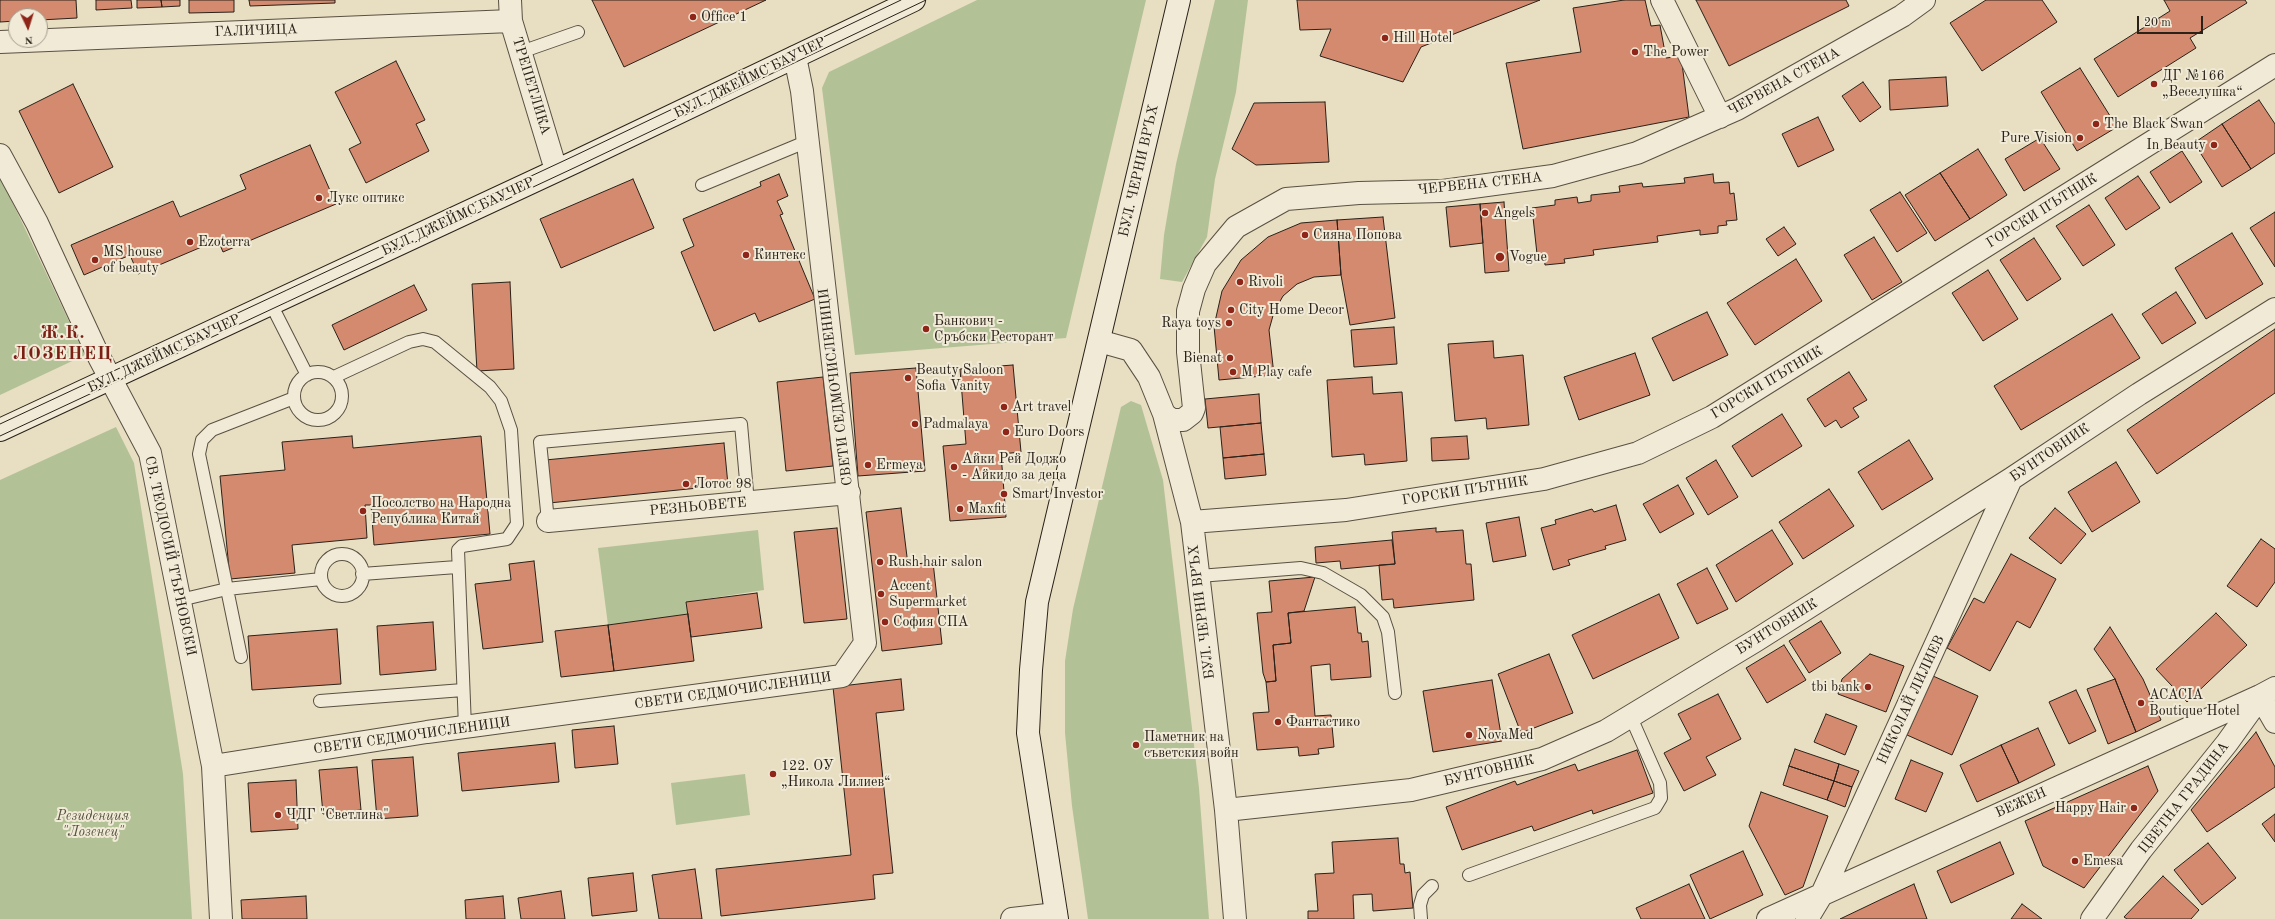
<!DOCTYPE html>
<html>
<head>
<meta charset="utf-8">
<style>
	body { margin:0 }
	#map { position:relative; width:2275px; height:919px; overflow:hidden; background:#e8dec2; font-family:"Old Standard TT",serif }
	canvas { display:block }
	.north { position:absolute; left:8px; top:8px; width:40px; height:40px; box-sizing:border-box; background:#f0ead7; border:1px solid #a19a8b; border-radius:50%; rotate:176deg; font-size:11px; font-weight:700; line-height:16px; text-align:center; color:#2a2118 }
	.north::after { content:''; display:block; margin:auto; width:14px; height:18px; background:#8f2418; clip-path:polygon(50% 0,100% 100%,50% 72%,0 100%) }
	.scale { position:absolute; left:2137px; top:16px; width:66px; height:18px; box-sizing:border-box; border:2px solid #2a2118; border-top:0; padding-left:5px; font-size:12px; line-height:14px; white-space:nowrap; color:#2a2118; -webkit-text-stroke:3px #f0ead7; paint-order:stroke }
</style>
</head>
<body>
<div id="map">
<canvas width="2275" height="919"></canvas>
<div class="north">N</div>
<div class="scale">20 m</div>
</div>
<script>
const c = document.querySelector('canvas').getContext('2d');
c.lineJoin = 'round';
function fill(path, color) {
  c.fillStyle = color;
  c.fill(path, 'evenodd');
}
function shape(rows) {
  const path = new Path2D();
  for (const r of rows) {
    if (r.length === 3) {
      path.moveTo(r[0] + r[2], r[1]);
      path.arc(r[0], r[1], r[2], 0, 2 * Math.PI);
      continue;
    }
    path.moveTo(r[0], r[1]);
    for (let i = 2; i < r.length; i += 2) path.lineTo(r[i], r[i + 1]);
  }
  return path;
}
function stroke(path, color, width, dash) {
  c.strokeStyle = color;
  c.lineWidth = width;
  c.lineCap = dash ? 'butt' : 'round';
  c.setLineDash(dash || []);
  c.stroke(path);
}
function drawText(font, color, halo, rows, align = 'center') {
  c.font = font + ' "Old Standard TT",serif';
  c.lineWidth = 4;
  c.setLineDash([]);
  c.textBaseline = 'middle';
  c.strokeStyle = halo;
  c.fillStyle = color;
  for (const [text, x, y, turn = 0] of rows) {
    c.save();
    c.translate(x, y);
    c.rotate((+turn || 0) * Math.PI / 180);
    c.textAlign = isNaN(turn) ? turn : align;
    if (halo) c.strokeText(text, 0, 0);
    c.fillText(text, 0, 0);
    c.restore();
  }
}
fill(shape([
	[977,0,1146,0,1066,338,855,355,822,88,829,72],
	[1215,0,1248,0,1236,92,1215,179,1207,237,1182,282,1160,279,1164,235,1176,164],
	[0,176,85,355,0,395],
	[1131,401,1141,405,1163,480,1199,788,1209,919,1088,919,1072,806,1065,733,1065,661,1073,609,1121,407],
	[116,427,134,463,183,774,192,919,0,919,0,480],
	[758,530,764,590,686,602,688,614,608,625,598,548],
	[745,774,750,815,676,825,671,783]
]), '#b3c296');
const building = shape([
	[0,0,76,0,77,18,40,20,40,16,16,16,16,21,0,22,0,0],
	[96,0,131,0,132,8,96,10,96,0],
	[137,0,161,0,162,7,137,8,137,0],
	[161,0,180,0,180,6,162,7,161,0],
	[189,0,234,0,234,12,189,13,189,0],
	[249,0,335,0,335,3,250,6,249,0],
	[592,0,766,0,624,67,592,0],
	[1297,0,1540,0,1421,47,1403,82,1320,56,1331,29,1300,30,1297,0],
	[1624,0,1645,0,1651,26,1660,25,1666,58,1681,56,1689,117,1523,149,1506,63,1581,52,1573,8,1624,0],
	[1696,0,1846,0,1849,6,1729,66,1696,0],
	[1986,0,2042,0,2057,22,1982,71,1950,23,1986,0],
	[2164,0,2245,0,2247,3,2190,38,2196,48,2118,97,2094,59,2170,11,2164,0],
	[396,61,425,120,416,124,429,151,366,183,349,149,361,143,335,92,396,61],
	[2080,68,2117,127,2077,151,2041,92,2080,68],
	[1946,77,1948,106,1890,110,1889,80,1946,77],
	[1863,82,1881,107,1860,122,1842,96,1863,82],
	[73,84,113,167,59,193,19,111,73,84],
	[2259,100,2275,124,2275,153,2251,169,2222,124,2259,100],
	[1325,102,1329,162,1256,165,1232,149,1254,103,1325,102],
	[1818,117,1834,150,1798,167,1782,134,1818,117],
	[2222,124,2251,169,2222,187,2194,143,2222,124],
	[2040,138,2060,169,2024,191,2005,159,2040,138],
	[310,145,336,204,223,252,218,240,138,274,130,255,84,275,71,245,173,201,180,217,246,189,240,175,310,145],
	[1978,149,2007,195,1970,219,1940,173,1978,149],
	[2182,151,2202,182,2170,203,2150,172,2182,151],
	[1940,173,1970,219,1935,241,1905,195,1940,173],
	[779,174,788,196,777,201,783,214,780,215,815,299,759,322,755,313,714,331,681,252,694,246,683,219,761,186,760,182,779,174],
	[1713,174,1714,183,1729,182,1730,194,1734,193,1737,220,1726,221,1727,225,1718,226,1718,233,1700,235,1700,230,1657,236,1658,242,1593,250,1594,255,1564,259,1565,263,1545,265,1544,253,1537,254,1532,208,1555,205,1555,200,1577,197,1578,203,1591,201,1591,195,1620,192,1619,186,1642,183,1643,187,1685,183,1684,178,1713,174],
	[2138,176,2160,208,2126,230,2105,198,2138,176],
	[633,179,654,228,561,268,540,219,633,179],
	[1900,192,1927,233,1897,252,1870,210,1900,192],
	[1504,202,1509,271,1485,273,1480,204,1504,202],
	[1480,204,1483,243,1450,247,1446,207,1480,204],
	[2089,205,2115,245,2083,266,2056,226,2089,205],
	[2275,212,2275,267,2250,228,2275,212],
	[1383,217,1395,318,1350,325,1341,275,1337,220,1383,217],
	[1337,220,1341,275,1314,277,1297,284,1283,296,1274,312,1269,330,1274,375,1219,380,1214,326,1222,291,1241,260,1268,237,1301,223,1337,220],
	[1784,227,1796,244,1778,256,1766,239,1784,227],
	[2232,233,2263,284,2206,319,2175,268,2232,233],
	[1874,237,1902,282,1872,300,1844,255,1874,237],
	[2034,238,2061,279,2027,301,2000,260,2034,238],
	[1796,259,1822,301,1755,345,1727,303,1796,259],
	[1988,270,2018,319,1983,341,1952,293,1988,270],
	[510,282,514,369,477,371,472,284,510,282],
	[414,285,427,310,344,350,332,325,414,285],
	[2176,292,2196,323,2162,344,2142,314,2176,292],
	[1707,312,1728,355,1673,381,1652,338,1707,312],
	[2112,314,2140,358,2021,430,1994,386,2112,314],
	[1394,327,1397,364,1354,367,1351,330,1394,327],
	[2275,329,2275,393,2157,474,2127,430,2275,329],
	[1493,341,1494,358,1523,355,1529,425,1487,429,1486,418,1455,421,1448,344,1493,341],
	[1635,353,1650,395,1579,420,1564,377,1635,353],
	[1013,365,1021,452,1001,454,1006,517,950,521,943,446,966,444,960,369,1013,365],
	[916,368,925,471,858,476,850,373,916,368],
	[1849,372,1867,400,1853,408,1859,417,1841,428,1836,420,1825,427,1807,399,1849,372],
	[823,377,833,466,786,471,777,382,823,377],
	[1372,377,1373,394,1402,392,1407,461,1365,465,1364,454,1332,457,1327,380,1372,377],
	[1259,394,1261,423,1208,428,1205,399,1259,394],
	[1782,414,1802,446,1752,477,1732,446,1782,414],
	[1261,423,1264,454,1223,458,1220,427,1261,423],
	[352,436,353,448,481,436,490,534,374,545,371,505,365,505,367,538,292,545,295,573,230,579,220,476,285,470,282,442,352,436],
	[1467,436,1469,459,1432,461,1431,438,1467,436],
	[1909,440,1933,479,1882,510,1858,472,1909,440],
	[724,443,728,485,549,503,545,460,724,443],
	[1264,454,1266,475,1225,479,1223,458,1264,454],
	[1716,460,1738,497,1708,515,1686,478,1716,460],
	[2116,462,2140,502,2092,532,2068,492,2116,462],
	[1678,485,1694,514,1660,533,1643,504,1678,485],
	[1829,489,1854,526,1803,559,1779,522,1829,489],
	[1616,505,1626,540,1605,546,1606,549,1568,560,1570,565,1553,570,1541,528,1556,524,1555,520,1592,509,1594,512,1616,505],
	[901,508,908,565,933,562,942,644,882,651,866,512,901,508],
	[2055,508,2086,534,2061,564,2029,538,2055,508],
	[1519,517,1526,556,1493,562,1486,523,1519,517],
	[837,528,847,619,804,623,794,532,837,528],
	[1436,528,1436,532,1463,530,1466,564,1471,564,1474,600,1394,608,1393,599,1382,600,1379,565,1395,564,1392,532,1436,528],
	[1772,530,1793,564,1736,602,1716,565,1772,530],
	[2261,539,2275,549,2275,582,2257,607,2227,586,2261,539],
	[1392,540,1395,564,1341,569,1340,561,1316,563,1315,547,1392,540],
	[2011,554,2056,579,2030,628,2017,621,1990,671,1947,648,1974,598,1984,603,2011,554],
	[534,561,543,642,483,649,475,584,511,580,509,564,534,561],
	[1707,568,1728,609,1697,624,1677,584,1707,568],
	[1315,577,1304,611,1288,613,1291,643,1273,645,1276,681,1266,682,1263,673,1257,613,1272,612,1269,581,1315,577],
	[757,593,762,628,691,637,686,602,757,593],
	[1659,594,1679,638,1593,679,1572,635,1659,594],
	[1355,607,1358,633,1361,633,1362,642,1368,641,1371,677,1331,680,1330,664,1311,666,1315,716,1331,715,1334,747,1318,749,1319,754,1299,756,1298,747,1257,750,1253,713,1269,712,1266,682,1276,681,1273,645,1291,643,1288,613,1355,607],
	[2216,613,2247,645,2187,702,2156,669,2216,613],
	[688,614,694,661,614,671,608,625,688,614],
	[1821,621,1841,653,1809,673,1789,641,1821,621],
	[433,622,436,670,380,675,377,626,433,622],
	[608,625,614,671,561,677,555,631,608,625],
	[2110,627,2143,679,2161,720,2136,732,2115,679,2094,649,2110,627],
	[337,629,341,684,252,690,248,636,337,629],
	[1784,645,1806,680,1767,703,1746,668,1784,645],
	[1549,654,1573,713,1521,733,1498,674,1549,654],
	[1870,654,1904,666,1886,712,1838,694,1842,679,1870,654],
	[1933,676,1978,696,1952,755,1907,735,1933,676],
	[901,679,904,710,876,713,893,873,873,875,875,899,721,916,716,869,851,855,833,687,901,679],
	[2115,679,2136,732,2108,744,2087,689,2115,679],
	[1492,680,1502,741,1433,752,1423,691,1492,680],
	[2076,690,2096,731,2069,744,2049,702,2076,690],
	[1718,694,1741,739,1706,757,1716,775,1684,791,1664,753,1691,739,1678,714,1718,694],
	[1826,714,1857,726,1845,755,1814,742,1826,714],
	[614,726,618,764,575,768,572,730,614,726],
	[2038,728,2055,765,2019,783,2001,745,2038,728],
	[2256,732,2275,767,2275,787,2207,832,2191,810,2256,732],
	[555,743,559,782,462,791,458,753,555,743],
	[2001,745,2019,783,1977,802,1960,765,2001,745],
	[1795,749,1839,764,1834,781,1789,766,1795,749],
	[1637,750,1653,793,1593,814,1592,810,1534,831,1532,826,1462,850,1446,807,1515,781,1517,785,1575,764,1578,771,1637,750],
	[413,757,418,816,377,819,372,760,413,757],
	[1911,760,1943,773,1926,812,1895,799,1911,760],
	[1839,764,1859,771,1852,787,1834,781,1839,764],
	[1789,766,1834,781,1827,800,1783,785,1789,766],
	[2148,766,2158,791,2084,888,2043,866,2025,821,2148,766],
	[357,767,361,810,323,814,319,770,357,767],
	[296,780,298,829,251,832,248,783,296,780],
	[1834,781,1852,787,1845,807,1827,800,1834,781],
	[1761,792,1828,816,1803,887,1785,895,1749,826,1761,792],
	[2275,814,2275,842,2262,824,2275,814],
	[1398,838,1400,864,1404,864,1405,873,1410,872,1413,908,1373,911,1372,894,1353,895,1354,919,1308,919,1308,911,1318,911,1315,874,1334,873,1332,842,1398,838],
	[2000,842,2014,874,1951,903,1937,871,2000,842],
	[2208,843,2236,878,2202,905,2174,870,2208,843],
	[1743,851,1763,895,1710,919,1690,875,1743,851],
	[695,869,702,919,659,919,652,875,695,869],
	[633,873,637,911,592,916,588,878,633,873],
	[2163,876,2199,910,2191,919,2127,919,2124,917,2163,876],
	[1689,884,1705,919,1641,919,1636,908,1689,884],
	[1914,884,1927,919,1840,919,1884,898,1914,884],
	[561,891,565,919,521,919,518,898,561,891],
	[306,896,307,919,242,919,241,900,306,896],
	[503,896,505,919,466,919,465,900,503,896],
	[2022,904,2042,919,2011,919,2022,904]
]);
fill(building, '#d38a6f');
stroke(building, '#2a2118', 1);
const lane = shape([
	[521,52,578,32],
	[702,185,808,141],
	[271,304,307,375],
	[318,396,24],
	[334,377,409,342,423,339,435,342,490,387,501,401,511,430,517,524,507,539,462,546,458,550,465,727],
	[294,398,212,430,202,440,199,454,227,589,321,579],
	[548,521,540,442,551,441,741,424,748,503],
	[342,575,21],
	[362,574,457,567],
	[1199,576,1301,568,1323,573,1361,595,1383,617,1388,632,1395,693],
	[180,600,227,589,241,657],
	[320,701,463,690],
	[1469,875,1655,808,1661,798,1660,783,1630,715],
	[1421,919,1420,905,1423,895,1432,886]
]);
const street = shape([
	[510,0,511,21,556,170],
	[1662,0,1720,117],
	[0,42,511,21],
	[0,155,37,223,99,357,150,453,213,766,221,919],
	[1099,341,1131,350,1149,377,1164,414,1192,522,1226,810,1235,919],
	[1164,414,1172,420,1183,420,1192,413,1194,408,1188,352,1188,311,1194,289,1205,264,1236,227,1286,199,1359,193,1443,191,1553,176,1637,153,1737,109,1902,16,1924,0],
	[548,521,849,493],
	[1192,522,1346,510,1544,479,1638,453,1712,417,2275,65],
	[2260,696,2275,722],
	[213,766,427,732,842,676,865,643,802,91,795,57],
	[1226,810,1411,790,1542,759,1606,731,1755,641,2011,479,2139,394,2275,309],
	[1012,919,1056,914],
	[1768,919,2260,696,2275,688],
	[1807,919,1822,894,2011,479],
	[2092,919,2141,850,2227,743,2260,697]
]);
const secondary = shape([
	[0,430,575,162,914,0],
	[1057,919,1028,733,1031,670,1037,602,1179,0]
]);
stroke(lane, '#5a5042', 14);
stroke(street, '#5a5042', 24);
stroke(secondary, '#2a2118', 24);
stroke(lane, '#f0ead7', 12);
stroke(street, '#f0ead7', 22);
stroke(secondary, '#f0ead7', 22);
stroke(shape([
	[0,424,574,156,901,0],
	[0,436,576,167,926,0]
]), '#2a2118', 1);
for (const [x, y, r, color] of [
	[693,17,4,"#8f2418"],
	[1385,38,4,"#8f2418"],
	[1635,52,4,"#8f2418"],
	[2154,84,4,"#8f2418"],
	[2096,124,4,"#8f2418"],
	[2080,138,4,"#8f2418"],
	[2214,145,4,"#8f2418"],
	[319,198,4,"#8f2418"],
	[1485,213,4,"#8f2418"],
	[1305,235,4,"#8f2418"],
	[190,242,4,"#8f2418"],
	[746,255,4,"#8f2418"],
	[1500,257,5,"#8f2418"],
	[95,260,4,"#8f2418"],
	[1240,282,4,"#8f2418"],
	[1231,310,4,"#8f2418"],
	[1229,323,4,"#8f2418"],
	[926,329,4,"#8f2418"],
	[1230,358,4,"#8f2418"],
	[1233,372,4,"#8f2418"],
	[908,378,4,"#8f2418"],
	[1004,407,4,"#8f2418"],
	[915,424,4,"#8f2418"],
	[1006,432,4,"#8f2418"],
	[868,465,4,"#8f2418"],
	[954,467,4,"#8f2418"],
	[686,484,4,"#8f2418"],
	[1004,494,4,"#8f2418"],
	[960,509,4,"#8f2418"],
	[363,511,4,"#8f2418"],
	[880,562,4,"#8f2418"],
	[881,594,4,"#8f2418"],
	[885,622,4,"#8f2418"],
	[1868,687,4,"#8f2418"],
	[2141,703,4,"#8f2418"],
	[1278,722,4,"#8f2418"],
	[1469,735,4,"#8f2418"],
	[1136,745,4,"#8f2418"],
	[773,774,4,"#8f2418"],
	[2134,808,4,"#8f2418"],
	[278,815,4,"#8f2418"],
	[2075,861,4,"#8f2418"]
]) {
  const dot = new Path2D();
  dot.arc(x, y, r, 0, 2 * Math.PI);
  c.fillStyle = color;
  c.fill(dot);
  stroke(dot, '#f0ead7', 1.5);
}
drawText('14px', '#2a2118', '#f0ead7', [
	["Office 1",701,17],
	["Hill Hotel",1393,38],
	["The Power",1643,52],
	["ДГ №166",2162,76],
	["„Веселушка“",2162,92],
	["The Black Swan",2104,124],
	["Pure Vision",2072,138,"right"],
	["In Beauty",2206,145,"right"],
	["Лукс оптикс",327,198],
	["Angels",1493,213],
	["Сияна Попова",1313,235],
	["Ezoterra",198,242],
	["MS house",103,252],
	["of beauty",103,268],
	["Кинтекс",754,255],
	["Vogue",1509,257],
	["Rivoli",1248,282],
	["City Home Decor",1239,310],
	["Банкович -",934,321],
	["Сръбски Ресторант",934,337],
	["Raya toys",1221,323,"right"],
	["Bienat",1222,358,"right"],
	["Beauty Saloon",916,370],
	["Sofia Vanity",916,386],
	["M Play cafe",1241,372],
	["Art travel",1012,407],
	["Padmalaya",923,424],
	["Euro Doors",1014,432],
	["Айки Рей Доджо",962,459],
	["- Айкидо за деца",962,475],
	["Ermeya",876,465],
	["Лотос 98",694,484],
	["Smart Investor",1012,494],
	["Посолство на Народна",371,503],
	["Република Китай",371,519],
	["Maxfit",968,509],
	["Rush hair salon",888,562],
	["Accent",889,586],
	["Supermarket",889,602],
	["София СПА",893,622],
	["tbi bank",1860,687,"right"],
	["ACACIA",2149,695],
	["Boutique Hotel",2149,711],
	["Фантастико",1286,722],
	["NovaMed",1477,735],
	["Паметник на",1144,737],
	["съветския войн",1144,753],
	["122. ОУ",781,766],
	["„Никола Лилиев“",781,782],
	["Happy Hair",2126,808,"right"],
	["ЧДГ \"Светлина\"",286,815],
	["Emesa",2083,861]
], 'left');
drawText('14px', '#2a2118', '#f0ead7', [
	["ГАЛИЧИЦА",256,31,-2],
	["БУЛ. ДЖЕЙМС БАУЧЕР",750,78,-26],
	["ЧЕРВЕНА СТЕНА",1784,82,-29],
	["ТРЕПЕТЛИКА",531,86,73],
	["БУЛ. ЧЕРНИ ВРЪХ",1139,171,-77],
	["ЧЕРВЕНА СТЕНА",1480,184,-6],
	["ГОРСКИ ПЪТНИК",2042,211,-32],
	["БУЛ. ДЖЕЙМС БАУЧЕР",458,217,-25],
	["БУЛ. ДЖЕЙМС БАУЧЕР",164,354,-25],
	["ГОРСКИ ПЪТНИК",1767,383,-31],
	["СВЕТИ СЕДМОЧИСЛЕНИЦИ",836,387,-97],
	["БУНТОВНИК",2050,453,-34],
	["ГОРСКИ ПЪТНИК",1465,491,-9],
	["РЕЗНЬОВЕТЕ",698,507,-5],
	["СВ. ТЕОДОСИЙ ТЪРНОВСКИ",170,556,78],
	["БУЛ. ЧЕРНИ ВРЪХ",1202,612,-97],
	["БУНТОВНИК",1777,627,-32],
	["СВЕТИ СЕДМОЧИСЛЕНИЦИ",733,691,-8],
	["НИКОЛАЙ ЛИЛИЕВ",1911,700,-65],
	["СВЕТИ СЕДМОЧИСЛЕНИЦИ",412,736,-8],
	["БУНТОВНИК",1489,771,-14],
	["ЦВЕТНА ГРАДИНА",2184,798,-52],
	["ВЕЖЕН",2021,803,-24]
]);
drawText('italic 14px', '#53513e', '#f0ead7', [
	["Резиденция",93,816],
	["\"Лозенец\"",93,832]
]);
c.letterSpacing = '1px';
drawText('bold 18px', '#7a1f14', '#f0ead7', [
	["Ж.К.",63,333],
	["ЛОЗЕНЕЦ",63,354]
]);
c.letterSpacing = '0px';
</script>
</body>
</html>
